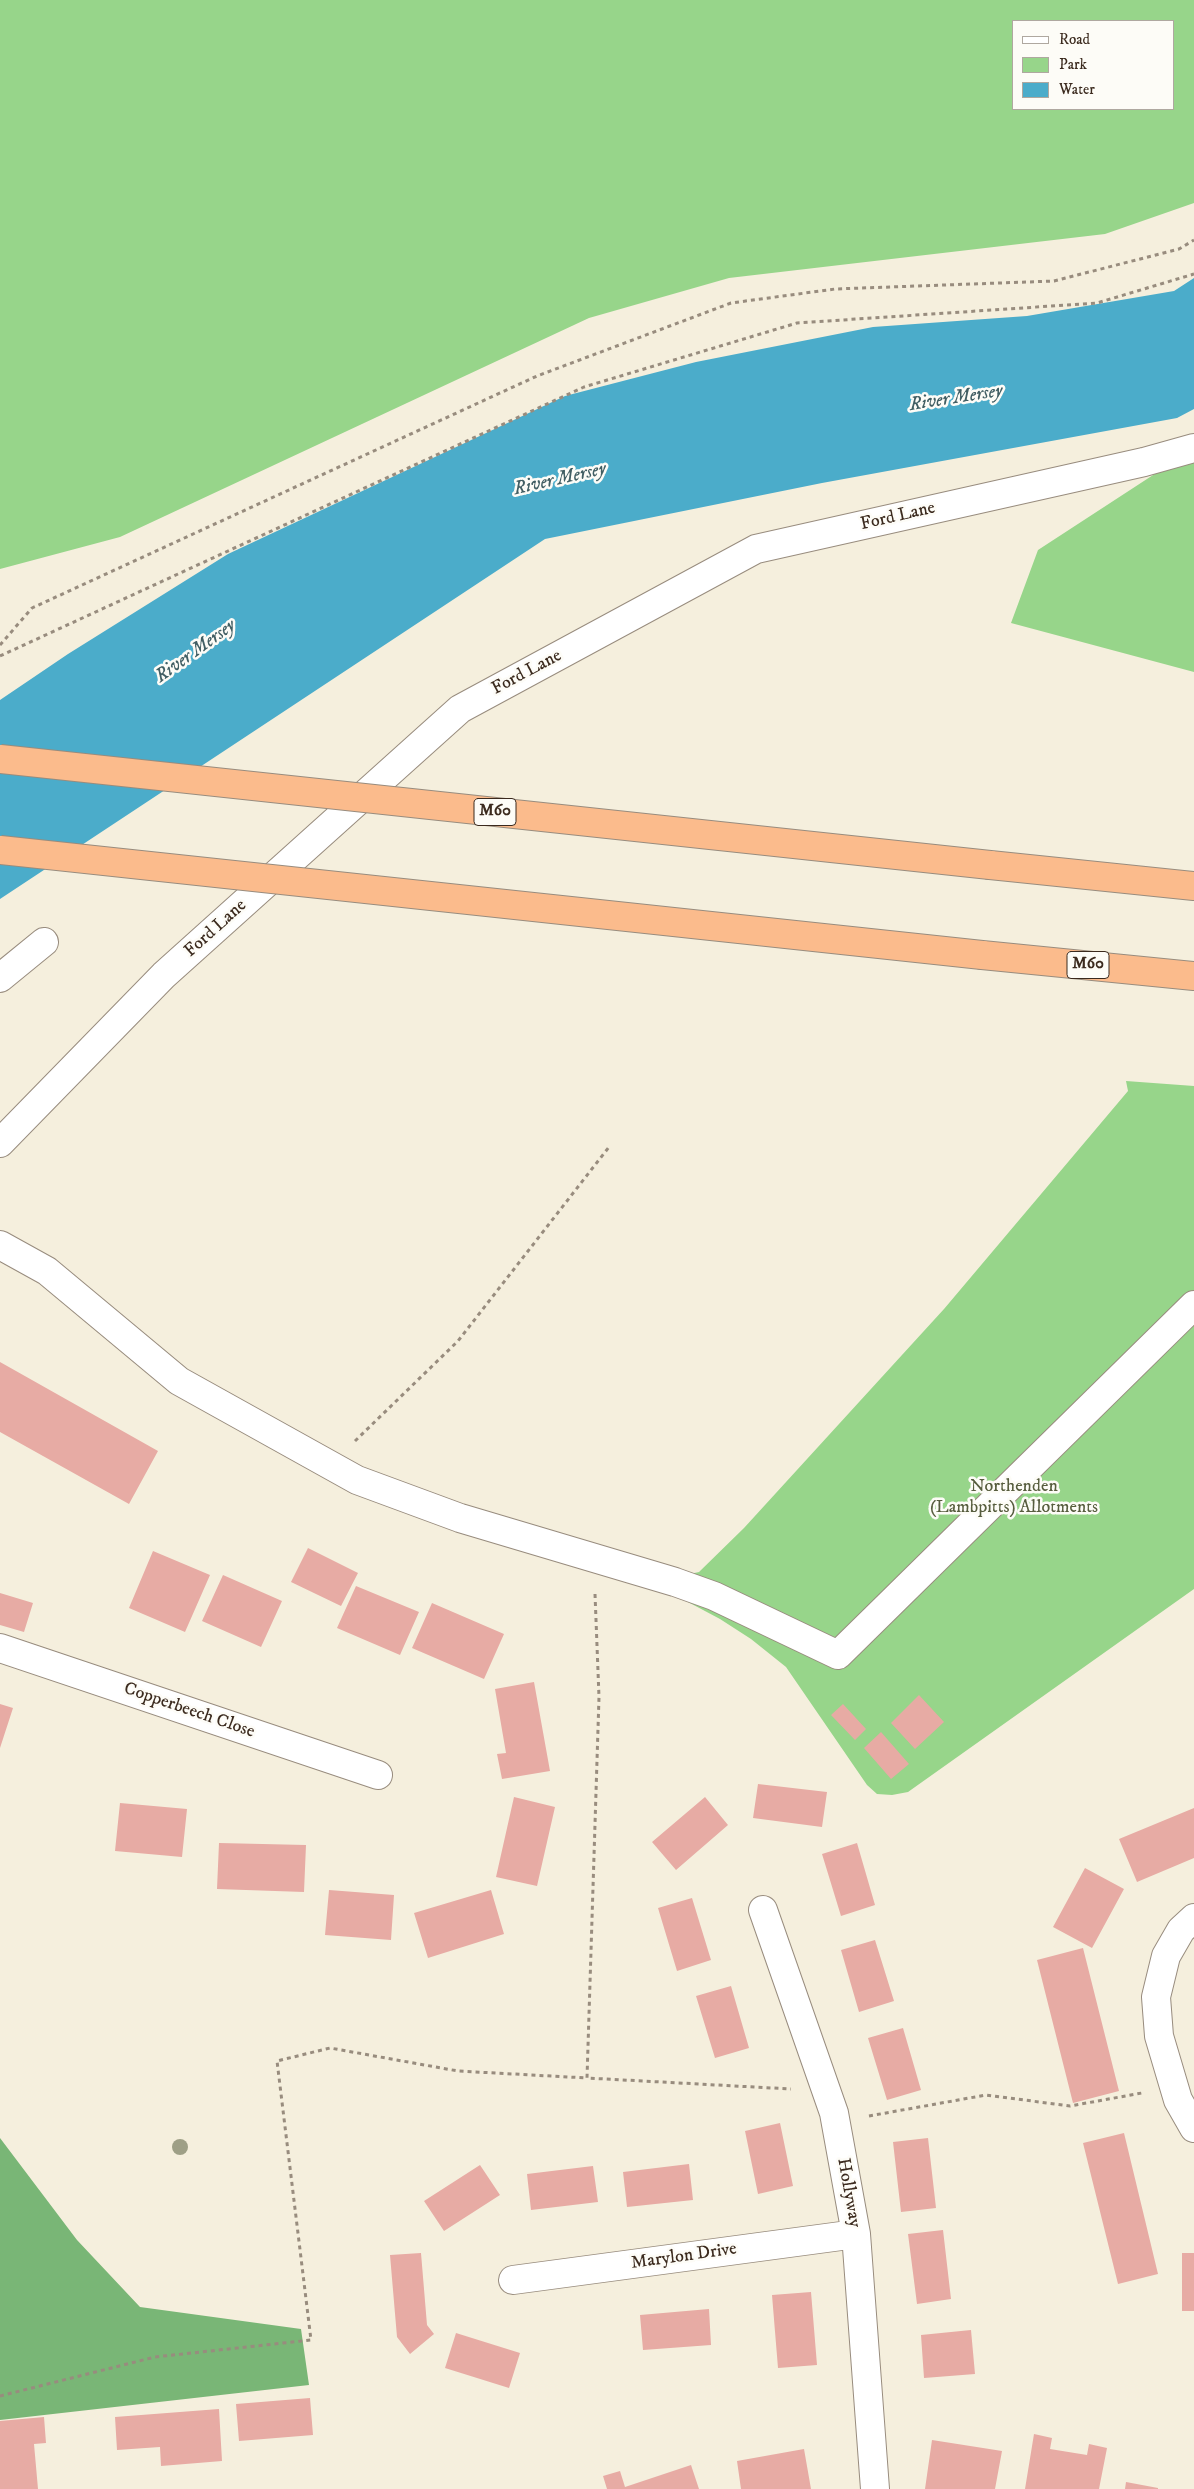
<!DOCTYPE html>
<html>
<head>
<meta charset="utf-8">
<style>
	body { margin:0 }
	#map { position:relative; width:1194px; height:2489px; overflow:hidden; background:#f5efdd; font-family:"IM FELL DW Pica",serif }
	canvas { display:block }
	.legend { position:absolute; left:1012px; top:20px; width:162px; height:90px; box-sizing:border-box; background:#fdfcf7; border:1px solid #afa8a0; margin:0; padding:6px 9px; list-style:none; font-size:15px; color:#3b2a1e }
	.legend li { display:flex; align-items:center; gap:10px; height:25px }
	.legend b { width:25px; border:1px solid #afa8a0 }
</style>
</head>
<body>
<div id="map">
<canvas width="1194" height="2489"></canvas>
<ul class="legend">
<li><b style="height:6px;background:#fff"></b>Road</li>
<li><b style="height:14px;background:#97d58a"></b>Park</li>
<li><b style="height:14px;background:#4bacca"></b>Water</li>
</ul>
</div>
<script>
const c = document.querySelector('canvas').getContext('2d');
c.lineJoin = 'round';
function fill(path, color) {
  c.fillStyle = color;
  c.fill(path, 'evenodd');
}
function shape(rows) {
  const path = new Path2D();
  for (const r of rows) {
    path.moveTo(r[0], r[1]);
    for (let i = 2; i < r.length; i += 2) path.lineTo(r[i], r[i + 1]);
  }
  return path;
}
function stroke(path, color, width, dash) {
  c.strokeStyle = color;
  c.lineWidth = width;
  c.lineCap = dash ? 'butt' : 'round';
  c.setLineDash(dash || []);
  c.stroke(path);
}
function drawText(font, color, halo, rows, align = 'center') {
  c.font = font + ' "IM FELL DW Pica",serif';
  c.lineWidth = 5;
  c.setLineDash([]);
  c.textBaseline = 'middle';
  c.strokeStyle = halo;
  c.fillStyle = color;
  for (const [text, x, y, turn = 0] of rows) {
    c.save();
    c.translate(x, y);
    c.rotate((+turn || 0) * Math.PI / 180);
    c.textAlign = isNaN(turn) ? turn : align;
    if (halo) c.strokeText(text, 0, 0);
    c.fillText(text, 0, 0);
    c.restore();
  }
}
fill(shape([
	[0,0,1194,0,1194,203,1105,234,729,278,589,318,120,537,0,569],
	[1173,21,1173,109,1013,109,1013,21],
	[1194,460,1194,672,1011,623,1038,550,1170,464],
	[1126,1081,1194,1086,1194,1589,908,1792,892,1795,877,1794,867,1785,786,1667,751,1639,720,1619,671,1593,690,1574,699,1572,744,1528,944,1309,1128,1091]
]), '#97d58a');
fill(shape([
	[0,2138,77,2240,140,2307,301,2329,309,2385,0,2420]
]), '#79b676');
fill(shape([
	[1194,278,1194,409,1177,418,822,483,545,539,0,899,0,700,68,654,228,554,565,396,696,362,873,327,1027,316,1174,291]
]), '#4bacca');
fill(shape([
	[0,1362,158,1451,129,1504,0,1432],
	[308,1548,358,1573,341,1606,291,1582],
	[153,1551,210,1575,185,1632,129,1608],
	[223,1575,282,1601,261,1647,202,1621],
	[356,1586,419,1612,400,1655,337,1628],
	[0,1593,33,1603,24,1632,0,1625],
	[432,1603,504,1634,484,1679,412,1648],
	[534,1682,550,1771,502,1779,497,1754,506,1753,495,1689],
	[919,1695,944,1722,915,1749,891,1723],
	[0,1704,13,1708,0,1748],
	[843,1704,866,1729,855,1740,831,1715],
	[881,1732,909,1764,891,1779,864,1748],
	[758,1784,827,1792,822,1827,753,1818],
	[514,1797,555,1807,537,1886,496,1877],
	[705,1797,728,1825,676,1870,652,1842],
	[120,1803,187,1809,182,1857,115,1851],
	[1194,1808,1194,1858,1137,1882,1119,1839],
	[219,1843,306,1845,304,1892,217,1889],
	[857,1843,875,1905,841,1916,822,1854],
	[1085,1868,1124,1889,1092,1948,1053,1927],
	[329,1890,394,1895,391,1940,325,1935],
	[491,1890,504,1934,428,1958,414,1913],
	[692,1898,711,1960,677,1971,658,1908],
	[875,1940,894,2001,859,2012,841,1950],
	[1083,1948,1119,2091,1073,2103,1037,1960],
	[731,1986,749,2048,715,2058,696,1996],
	[903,2028,921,2090,887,2100,868,2038],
	[780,2123,793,2186,758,2194,745,2131],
	[1124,2133,1158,2274,1118,2284,1083,2143],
	[928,2138,936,2208,901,2212,893,2142],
	[689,2164,693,2200,627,2207,623,2172],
	[480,2165,500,2195,444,2231,424,2201],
	[593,2166,598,2202,531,2210,527,2174],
	[943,2230,951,2299,917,2304,908,2234],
	[421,2253,427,2325,434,2334,410,2354,397,2337,390,2255],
	[1182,2253,1194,2253,1194,2311,1182,2311],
	[811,2292,817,2365,778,2368,772,2295],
	[709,2309,711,2345,643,2350,640,2315],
	[971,2330,975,2374,924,2378,921,2335],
	[456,2333,520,2353,509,2388,445,2368],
	[310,2398,313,2435,239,2441,236,2404],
	[219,2409,222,2461,161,2466,160,2447,117,2450,115,2417],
	[44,2417,46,2443,34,2444,38,2489,0,2489,0,2421],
	[1034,2434,1052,2438,1050,2449,1087,2455,1089,2444,1107,2448,1099,2489,1025,2489],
	[932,2440,1002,2451,995,2489,925,2489],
	[804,2449,811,2489,741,2489,737,2461],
	[691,2465,699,2489,607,2489,603,2476,620,2471,625,2487],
	[1126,2482,1158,2488,1158,2489,1125,2489]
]), '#e7aba4');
const minor = shape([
	[0,978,44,942],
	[0,1143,164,975,460,709,756,549,1144,462,1194,448],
	[0,1245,47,1271,179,1381,357,1480,460,1518,675,1582,714,1596,838,1655,1194,1305],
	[0,1648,378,1775],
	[763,1910,834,2113,856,2234,875,2489],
	[1194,1918,1181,1930,1166,1956,1156,1997,1159,2036,1178,2100,1194,2128],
	[513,2280,856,2234]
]);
const highway = shape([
	[990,865,1194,886],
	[982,955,1194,976]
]);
stroke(minor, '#988c7e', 30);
stroke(highway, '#988c7e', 30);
stroke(shape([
	[0,645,32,608,537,376,731,303,835,289,1054,281,1179,249,1194,240],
	[0,656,584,387,797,323,1097,303,1194,274],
	[355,1441,458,1341,609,1147],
	[595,1594,599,1697,587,2078,791,2089],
	[869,2116,986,2095,1070,2106,1142,2093],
	[0,2396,155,2357,311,2340,277,2061,330,2048,458,2071,587,2078]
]), '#988c7e', 3, [4, 4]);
stroke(minor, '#fff', 28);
stroke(highway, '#fbbb8c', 28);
const highwayBridge = shape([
	[0,759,990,865],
	[0,850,982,955]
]);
stroke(highwayBridge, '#988c7e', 30, []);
stroke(highwayBridge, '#fbbb8c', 28);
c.fillStyle = '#9e9f86';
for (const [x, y] of [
	[180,2147]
]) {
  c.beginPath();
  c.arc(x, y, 8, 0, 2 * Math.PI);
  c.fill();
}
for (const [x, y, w] of [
	[495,812,42],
	[1088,965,42]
]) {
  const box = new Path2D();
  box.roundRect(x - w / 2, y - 13.5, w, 27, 4);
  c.fillStyle = '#fdfcf7';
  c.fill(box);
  stroke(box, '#3b2a1e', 1);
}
drawText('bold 16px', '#3b2a1e', null, [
	["M60",495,812],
	["M60",1088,965]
]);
drawText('18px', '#3b2a1e', '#fdfcf7', [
	["Ford Lane",898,517,-13],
	["Ford Lane",527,673,-28],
	["Ford Lane",216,929,-42],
	["Copperbeech Close",189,1711,19],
	["Hollyway",848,2193,80],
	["Marylon Drive",684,2257,-8]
]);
drawText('18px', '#575d3e', '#fdfcf7', [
	["Northenden",1014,1487],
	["(Lambpitts) Allotments",1014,1508]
]);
drawText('italic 19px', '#415e63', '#fdfcf7', [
	["River Mersey",956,399,-9],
	["River Mersey",560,480,-13],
	["River Mersey",196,652,-36]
]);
</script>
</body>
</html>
